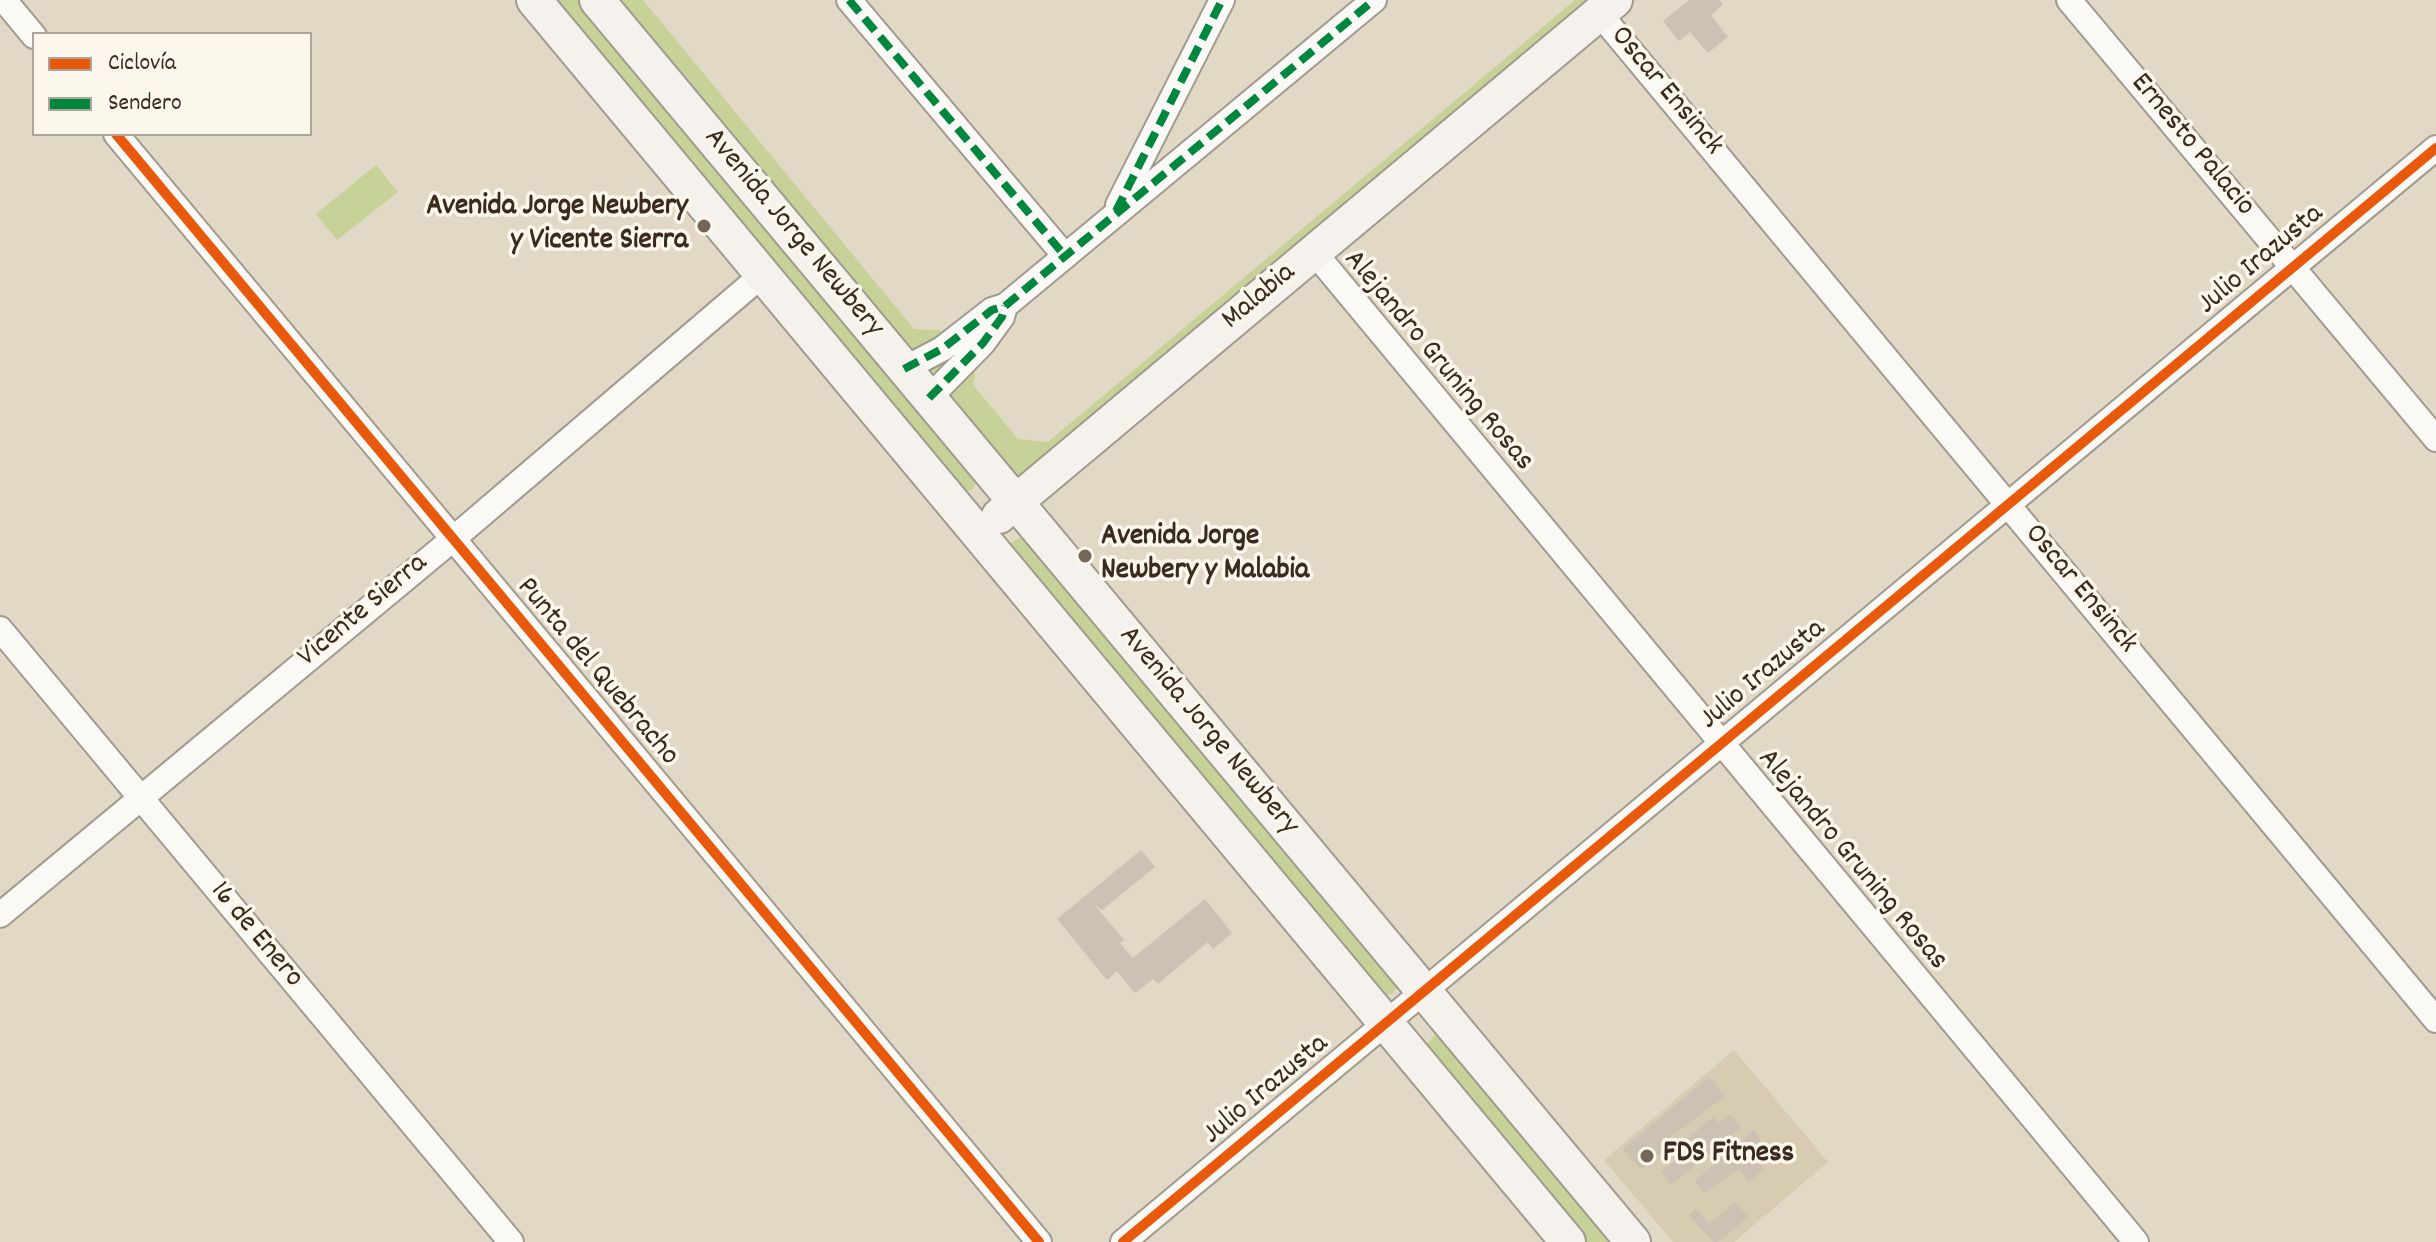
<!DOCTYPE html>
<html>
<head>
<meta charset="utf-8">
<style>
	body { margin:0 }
	#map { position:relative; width:2436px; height:1242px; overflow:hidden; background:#e1d8c5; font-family:Dekko,sans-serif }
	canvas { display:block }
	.legend { position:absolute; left:32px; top:32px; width:280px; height:104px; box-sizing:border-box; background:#fbf7ec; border:2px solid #aea59a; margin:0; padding:10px 14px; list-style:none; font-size:24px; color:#3b2a1e }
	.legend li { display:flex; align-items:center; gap:16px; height:40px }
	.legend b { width:40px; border:2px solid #aea59a }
</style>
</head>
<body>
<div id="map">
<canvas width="2436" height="1242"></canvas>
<ul class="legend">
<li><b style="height:10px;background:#e8590c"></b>Ciclovía</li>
<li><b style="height:10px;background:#00873e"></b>Sendero</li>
</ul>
</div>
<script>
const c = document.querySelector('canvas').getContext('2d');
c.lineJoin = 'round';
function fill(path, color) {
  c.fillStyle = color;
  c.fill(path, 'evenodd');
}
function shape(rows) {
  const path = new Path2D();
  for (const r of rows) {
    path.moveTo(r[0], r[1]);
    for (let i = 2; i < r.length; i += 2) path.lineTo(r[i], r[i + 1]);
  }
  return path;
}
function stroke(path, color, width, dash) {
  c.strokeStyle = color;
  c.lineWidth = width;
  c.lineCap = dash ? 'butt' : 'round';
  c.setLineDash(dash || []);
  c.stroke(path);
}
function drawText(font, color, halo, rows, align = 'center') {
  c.font = font + ' Dekko,sans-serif';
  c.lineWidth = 7;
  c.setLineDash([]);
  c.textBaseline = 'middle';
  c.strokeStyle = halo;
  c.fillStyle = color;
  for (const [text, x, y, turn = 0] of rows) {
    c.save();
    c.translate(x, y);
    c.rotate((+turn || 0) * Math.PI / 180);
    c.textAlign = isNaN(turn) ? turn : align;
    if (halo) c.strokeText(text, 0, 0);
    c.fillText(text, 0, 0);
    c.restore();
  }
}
fill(shape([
	[1734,1050,1828,1162,1734,1242,1673,1242,1604,1160]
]), '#d7cbb2');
fill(shape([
	[550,0,581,0,978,480,973,489,962,492],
	[597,0,643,0,914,329,951,331,975,361,974,386,1018,439,1048,442,1575,0,1615,0,1016,503],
	[376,165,398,192,337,240,316,214],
	[1021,537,1034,546,1399,983,1393,993,1384,997,1014,557,1009,544],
	[1435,1034,1445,1036,1617,1242,1584,1242,1425,1047]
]), '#c7d298');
fill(shape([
	[1689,0,1720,0,1723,4,1711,15,1728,37,1708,53,1690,32,1679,41,1663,21],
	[1141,850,1155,867,1102,910,1094,904,1124,940,1120,943,1133,958,1205,899,1232,933,1213,949,1208,942,1158,984,1153,979,1135,993,1117,971,1107,980,1057,919],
	[1709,1077,1725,1096,1665,1141,1669,1146,1641,1170,1623,1149],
	[1730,1114,1741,1127,1671,1185,1661,1172,1680,1156,1674,1149,1713,1117,1718,1123],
	[1754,1130,1760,1138,1759,1145,1750,1152,1764,1169,1749,1182,1739,1169,1704,1193,1695,1181],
	[1735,1202,1748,1217,1718,1242,1713,1242,1689,1215,1696,1209,1709,1224]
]), '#ccc1b2');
const street = shape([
	[4,0,34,36],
	[849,0,1065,256],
	[2069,0,2436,439],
	[1599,13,2436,1020],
	[116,134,1039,1242],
	[1118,205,1222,0],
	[1314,252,2136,1242],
	[904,369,942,349,992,310,1005,306,1374,0],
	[929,398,983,343,1002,317,1005,306],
	[0,629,511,1242],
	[0,915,453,539,762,275],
	[1123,1242,2436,148]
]);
const secondary = shape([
	[534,0,1568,1242],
	[597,0,1633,1242],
	[999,516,1615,0]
]);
stroke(street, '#a19a8e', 28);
stroke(secondary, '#a19a8e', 38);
stroke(street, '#faf9f6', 24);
stroke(secondary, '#f5f1ec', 34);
stroke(shape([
	[849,0,1065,256],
	[1116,211,1222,0],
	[904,369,942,349,992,310,1005,306,1374,0],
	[929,398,983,343,1002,317,1005,306]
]), '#00873e', 8, [16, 8]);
stroke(shape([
	[116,134,1039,1242],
	[1123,1242,2436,148]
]), '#e8590c', 10);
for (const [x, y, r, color] of [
	[704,226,8,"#756758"],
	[1085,556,8,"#756758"],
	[1647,1156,8,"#756758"]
]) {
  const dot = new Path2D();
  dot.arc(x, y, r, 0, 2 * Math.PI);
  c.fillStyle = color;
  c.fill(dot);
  stroke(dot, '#fbf7ec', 3);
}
drawText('30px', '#3b2a1e', '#fbf7ec', [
	["Oscar Ensinck",1665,92,50],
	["Ernesto Palacio",2191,146,50],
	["Avenida Jorge Newbery",792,234,50],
	["Julio Irazusta",2262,261,-40],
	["Malabia",1260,298,-40],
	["Alejandro Gruning Rosas",1437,362,50],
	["Oscar Ensinck",2079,590,50],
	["Vicente Sierra",364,612,-40],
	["Punta del Quebracho",596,673,50],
	["Julio Irazusta",1764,676,-40],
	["Avenida Jorge Newbery",1207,732,50],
	["Alejandro Gruning Rosas",1851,861,50],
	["16 de Enero",255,936,50],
	["Julio Irazusta",1267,1091,-40]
]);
drawText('bold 30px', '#3b2a1e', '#fbf7ec', [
	["Avenida Jorge Newbery",688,209,"right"],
	["y Vicente Sierra",688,243,"right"],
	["Avenida Jorge",1101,539],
	["Newbery y Malabia",1101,573],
	["FDS Fitness",1663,1156]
], 'left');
</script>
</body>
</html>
